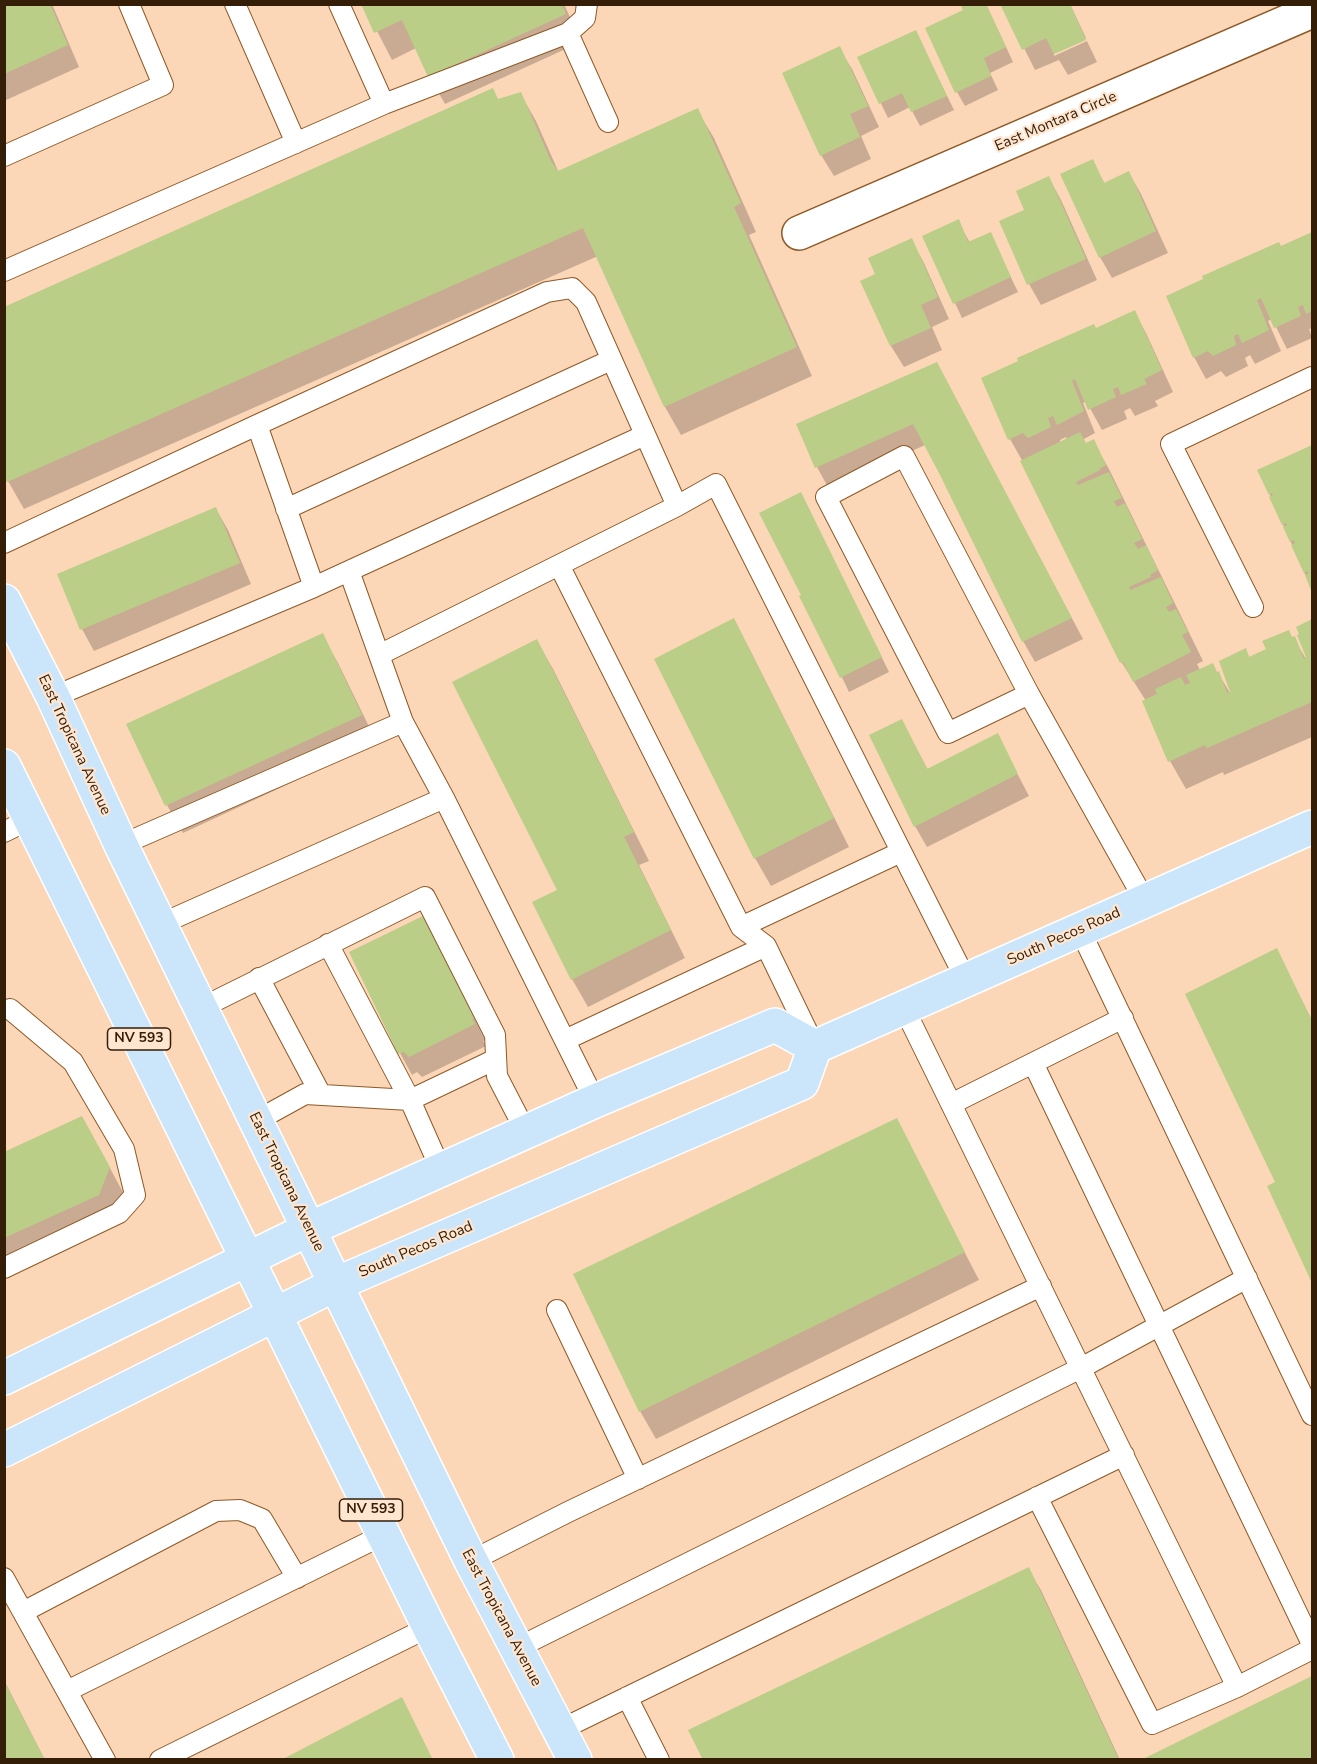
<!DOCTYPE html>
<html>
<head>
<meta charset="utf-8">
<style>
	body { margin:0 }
	#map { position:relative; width:1317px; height:1764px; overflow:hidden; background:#fbd6b7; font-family:"Nunito Sans",sans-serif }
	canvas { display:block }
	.frame { position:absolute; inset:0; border:6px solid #341e08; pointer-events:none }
</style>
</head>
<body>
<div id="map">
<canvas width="1317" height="1764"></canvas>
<div class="frame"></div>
</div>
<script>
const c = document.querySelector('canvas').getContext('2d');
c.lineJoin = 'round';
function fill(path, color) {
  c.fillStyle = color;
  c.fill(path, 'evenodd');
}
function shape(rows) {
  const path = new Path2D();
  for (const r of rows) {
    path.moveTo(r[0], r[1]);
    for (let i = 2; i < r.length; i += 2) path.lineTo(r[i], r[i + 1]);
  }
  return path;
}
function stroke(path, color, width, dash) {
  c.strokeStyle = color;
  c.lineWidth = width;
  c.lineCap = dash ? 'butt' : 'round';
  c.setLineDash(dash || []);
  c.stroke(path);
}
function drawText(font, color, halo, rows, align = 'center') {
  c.font = font + ' "Nunito Sans",sans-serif';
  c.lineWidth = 4.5;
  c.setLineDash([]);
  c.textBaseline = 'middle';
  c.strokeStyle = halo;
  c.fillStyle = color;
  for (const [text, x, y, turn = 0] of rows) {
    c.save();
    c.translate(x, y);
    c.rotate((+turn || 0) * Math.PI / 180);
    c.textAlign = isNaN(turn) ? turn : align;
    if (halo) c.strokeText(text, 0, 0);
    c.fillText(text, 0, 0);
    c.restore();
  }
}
fill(shape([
	[4,4,52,4,79,67,4,101],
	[363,4,564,4,581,42,445,104,429,76,416,48,392,60],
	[962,4,986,4,1013,62,990,73,998,90,965,106,957,92,965,11],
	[1002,4,1070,4,1086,38,1054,53,1054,56,1087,41,1097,62,1068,75,1059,60,1035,70],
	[915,31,954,110,920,126,910,107,888,118,859,58],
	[839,48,852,69,879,127,861,136,871,159,834,176,821,155],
	[520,93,536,121,559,173,697,110,714,138,756,232,749,235,812,376,681,435,665,407,598,256,24,509,4,474,499,101],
	[1092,161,1105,184,1129,173,1141,194,1168,253,1112,278,1100,257],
	[1049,178,1061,200,1097,280,1041,305,1029,284],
	[958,221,970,243,990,234,1018,292,962,318,924,236],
	[1312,234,1312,328,1309,329,1312,338,1287,349,1272,319,1268,321,1281,351,1255,364,1250,355,1245,358,1248,366,1226,377,1221,371,1206,379,1194,357,1281,248],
	[911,240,923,261,949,319,932,327,942,350,904,367,891,346,862,282,877,275],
	[1134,312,1146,333,1173,392,1155,401,1158,406,1135,416,1130,408,1124,411,1127,419,1102,430,1086,401,1083,403,1095,433,1082,440,1085,445,1093,441,1109,469,1203,661,1197,664,1200,670,1218,673,1230,693,1245,650,1250,658,1294,638,1307,661,1298,627,1312,621,1312,737,1224,775,1223,772,1186,789,1170,761,1144,702,1146,701,1122,663,1023,462,1010,439,1096,330],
	[1066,437,1067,439,1060,443,1060,440],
	[948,385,1083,639,1035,662,1023,641,941,472,925,445,829,489,817,467,798,425],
	[1312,447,1312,590,1259,470],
	[808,508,889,672,849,692,803,596],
	[216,509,228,530,251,584,94,651,82,629,59,575],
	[733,620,749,648,849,847,771,886,755,858],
	[322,635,338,663,377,743,183,833,167,805],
	[537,641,553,669,649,861,639,865,685,958,588,1007,572,979,559,891],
	[902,721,928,770,997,735,1029,796,927,847,915,826],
	[423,917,485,1040,483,1041,486,1046,422,1077,417,1072,412,1075,400,1053,351,953],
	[1276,950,1312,1020,1312,1279,1269,1187,1277,1183],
	[896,1120,979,1280,656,1439,640,1411],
	[98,1146,125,1196,114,1223,4,1273,4,1154],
	[1028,1569,1041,1590,1120,1760,704,1760],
	[1312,1677,1312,1760,1145,1760],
	[4,1680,45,1760,4,1760]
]), '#0003');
fill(shape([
	[4,4,50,4,68,45,4,74],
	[361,4,562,4,566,14,428,77,402,20,374,33],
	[960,4,986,4,1006,47,984,58,991,76,955,93,925,28,963,10],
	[1000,4,1070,4,1086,40,1054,54,1046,38,1022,50],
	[916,30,947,96,911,112,902,93,879,104,857,57],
	[840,46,868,106,850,114,860,137,820,156,782,73],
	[493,88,498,99,521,92,551,161,558,171,698,108,741,203,734,207,797,347,664,407,583,228,7,482,4,477,4,307],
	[1093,159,1104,183,1129,171,1156,231,1099,258,1060,174],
	[1049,176,1086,259,1027,285,999,221,1024,210,1016,191],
	[959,219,968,242,991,232,1011,277,953,304,922,236],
	[1312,232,1312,311,1306,314,1303,305,1298,307,1301,316,1274,328,1261,298,1257,300,1269,330,1242,343,1238,334,1234,336,1236,345,1213,356,1208,351,1193,358,1166,296,1203,279,1202,276,1279,242,1281,246],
	[912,238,938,297,921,305,931,328,890,346,860,281,875,274,868,258],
	[1135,310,1162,370,1144,379,1147,384,1121,395,1118,387,1113,389,1116,397,1088,410,1075,379,1072,381,1084,411,1057,425,1053,416,1048,418,1051,427,1028,438,1023,433,1008,440,981,378,1018,361,1017,358,1094,324,1096,328],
	[937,362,1072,618,1022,642,939,473,913,424,815,468,796,424],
	[1080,432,1086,443,1094,439,1106,465,1099,469,1100,470,1076,482,1078,485,1109,472,1122,498,1114,501,1117,507,1125,503,1142,539,1134,543,1138,549,1146,545,1158,570,1150,575,1151,577,1129,587,1130,590,1161,577,1173,603,1166,607,1169,612,1176,609,1188,632,1182,635,1191,652,1133,682,1123,662,1120,663,1020,461],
	[1312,445,1312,593,1305,575,1309,573,1308,571,1304,573,1291,545,1295,543,1294,540,1290,542,1283,527,1287,525,1286,523,1282,525,1269,497,1273,495,1272,493,1269,495,1257,470],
	[801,492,882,657,840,678,799,596,801,595,759,513],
	[216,507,240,563,80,630,57,574],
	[734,618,834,818,754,859,654,659],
	[1312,619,1312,702,1207,748,1205,745,1168,762,1142,701,1157,694,1155,689,1181,677,1185,685,1190,683,1186,675,1213,663,1217,672,1219,671,1227,693,1230,692,1219,661,1246,648,1249,657,1266,649,1262,641,1289,630,1292,637,1295,636,1304,659,1306,657,1297,635,1299,634,1296,627],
	[323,633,362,715,165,806,126,724],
	[537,639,634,832,624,837,671,930,571,980,532,902,557,890,452,682],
	[902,719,927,769,998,733,1018,774,914,827,869,735],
	[423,916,474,1018,472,1019,475,1024,409,1057,404,1052,398,1054,349,952],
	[1277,948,1312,1021,1312,1283,1267,1186,1275,1182,1185,994],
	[82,1116,110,1167,99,1195,4,1238,4,1152],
	[897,1118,965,1252,639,1412,573,1274],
	[1029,1567,1119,1760,703,1760,688,1730],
	[1312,1676,1312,1760,1141,1760,1226,1718],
	[4,1681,45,1760,4,1760],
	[402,1697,433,1760,281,1760]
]), '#bace87');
const lane = shape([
	[235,4,296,143],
	[568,33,585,18,587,4],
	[384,104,568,33,608,122],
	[4,156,163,85,129,4],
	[4,271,384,104,339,4],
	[257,425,314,587],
	[677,506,716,484,966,980],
	[286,509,611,360],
	[4,543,257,425,547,292,572,288,586,302,677,506,379,655],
	[559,565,741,927,766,946,814,1045],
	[349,571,403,722,444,798,595,1101],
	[1253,607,1171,444,1312,377],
	[1029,694,948,733,826,497,904,456,1029,694,1145,901],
	[53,697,314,587,645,435],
	[4,832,30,819],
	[121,845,403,722],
	[161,924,444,798],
	[741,927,901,852],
	[1080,930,1312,1415],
	[328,944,410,1100,496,1059],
	[259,978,321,1095],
	[201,1008,425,897,495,1035,497,1076,526,1132],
	[904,1008,1237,1687],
	[565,1040,766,946],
	[1033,1063,1312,1644],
	[951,1104,1123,1018],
	[256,1121,305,1094,410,1100,441,1170],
	[4,1268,119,1213,135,1195,124,1149,73,1062,10,1009],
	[557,1310,638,1479],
	[1037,1497,1152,1724,1237,1687,1312,1649],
	[471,1561,568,1512,1041,1286],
	[4,1578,105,1760],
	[23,1612,216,1511,240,1510,262,1519,297,1578],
	[517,1648,1081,1368,1247,1278],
	[67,1691,383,1535],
	[627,1697,659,1760],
	[560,1730,1124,1455],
	[160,1760,429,1627]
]);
const street = shape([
	[799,233,1312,11]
]);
const primary = shape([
	[4,601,53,697,121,845,471,1561,575,1760],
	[4,766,429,1627,497,1760],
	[4,1378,309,1229,595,1101,775,1025,815,1047],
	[4,1450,336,1284,802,1083,815,1047,1312,827]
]);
stroke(lane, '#8e5926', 22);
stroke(street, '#8e5926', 36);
stroke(primary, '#fff', 36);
stroke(lane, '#fff', 20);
stroke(street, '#fff', 33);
stroke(primary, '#cbe6fb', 33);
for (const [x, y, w] of [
	[139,1039,63],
	[371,1510,63]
]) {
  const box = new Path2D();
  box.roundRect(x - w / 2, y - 11, w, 22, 4.5);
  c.fillStyle = '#ffe6d1';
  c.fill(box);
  stroke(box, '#341e08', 1.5);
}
drawText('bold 14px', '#341e08', null, [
	["NV 593",139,1039],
	["NV 593",371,1510]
]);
drawText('15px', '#341e08', '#ffe6d1', [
	["East Montara Circle",1056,122,-23],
	["East Tropicana Avenue",74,745,65],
	["South Pecos Road",1064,937,-24],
	["East Tropicana Avenue",286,1182,64],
	["South Pecos Road",416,1250,-23],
	["East Tropicana Avenue",501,1618,62]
]);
</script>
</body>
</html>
